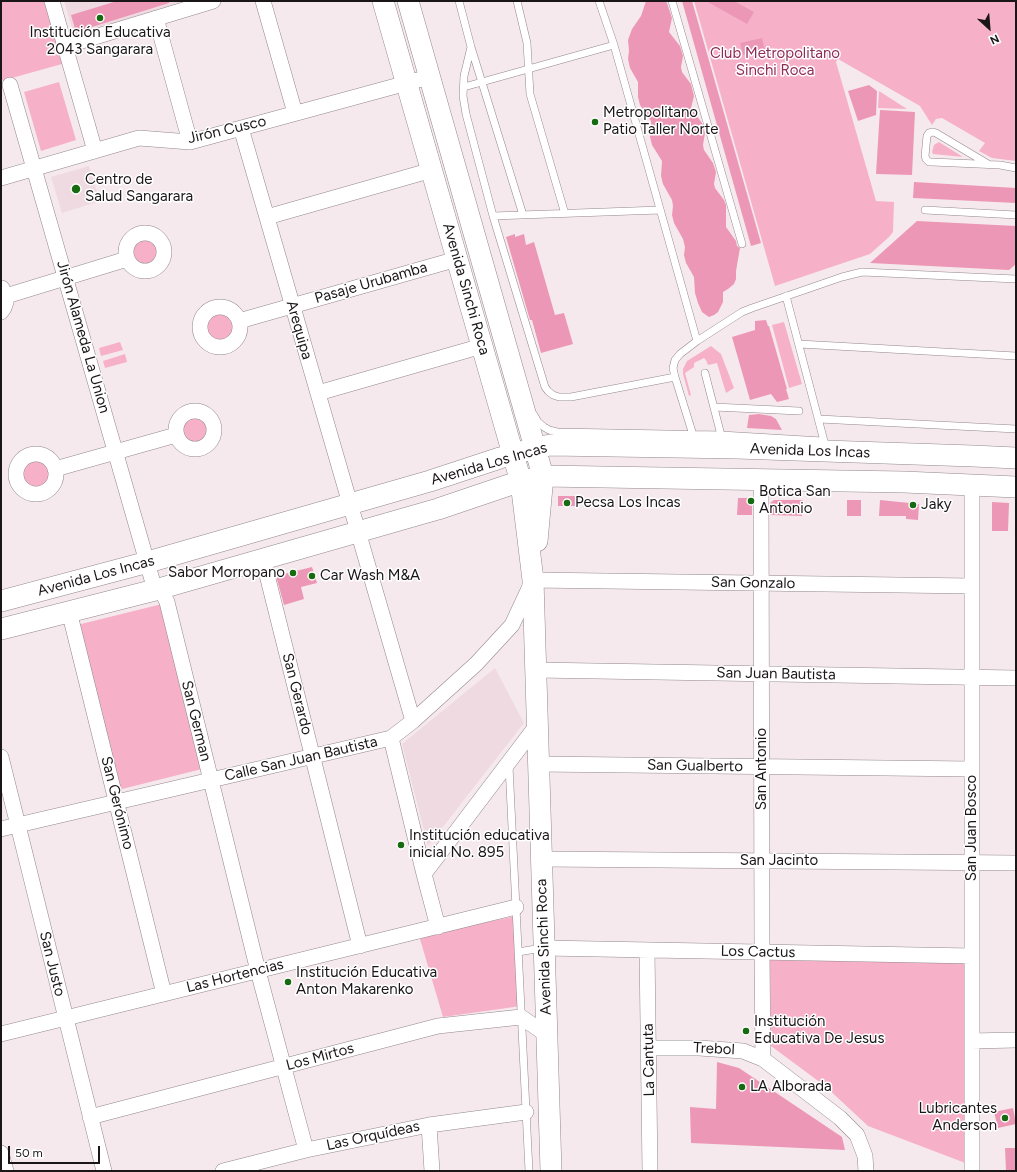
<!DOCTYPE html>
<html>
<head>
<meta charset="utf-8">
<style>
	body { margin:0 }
	#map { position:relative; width:1017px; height:1172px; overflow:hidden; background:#f6e9ed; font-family:Figtree,sans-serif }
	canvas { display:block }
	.frame { position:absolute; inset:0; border:2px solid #1a1617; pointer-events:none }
	.north { position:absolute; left:969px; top:8px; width:40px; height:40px; -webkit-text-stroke:3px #fff; paint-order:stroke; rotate:154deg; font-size:11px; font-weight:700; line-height:16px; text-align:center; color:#1a1617 }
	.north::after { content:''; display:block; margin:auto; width:14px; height:18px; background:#1a1617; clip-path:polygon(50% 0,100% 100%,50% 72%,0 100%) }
	.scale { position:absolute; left:8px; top:1146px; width:92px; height:18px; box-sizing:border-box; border:2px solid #1a1617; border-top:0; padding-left:5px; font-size:12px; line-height:14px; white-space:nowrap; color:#1a1617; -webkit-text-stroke:3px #fff; paint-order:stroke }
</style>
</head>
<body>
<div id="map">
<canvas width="1017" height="1172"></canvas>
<div class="frame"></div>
<div class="north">N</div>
<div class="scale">50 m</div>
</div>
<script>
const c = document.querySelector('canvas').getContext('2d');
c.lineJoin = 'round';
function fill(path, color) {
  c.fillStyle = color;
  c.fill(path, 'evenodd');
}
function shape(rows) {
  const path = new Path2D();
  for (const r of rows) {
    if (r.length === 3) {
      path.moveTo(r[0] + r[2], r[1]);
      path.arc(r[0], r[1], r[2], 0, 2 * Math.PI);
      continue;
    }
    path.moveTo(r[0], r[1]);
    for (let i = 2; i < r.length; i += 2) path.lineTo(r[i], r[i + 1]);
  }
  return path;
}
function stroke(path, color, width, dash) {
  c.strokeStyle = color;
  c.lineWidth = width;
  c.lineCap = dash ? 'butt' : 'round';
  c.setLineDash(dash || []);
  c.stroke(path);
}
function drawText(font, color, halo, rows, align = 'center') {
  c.font = font + ' Figtree,sans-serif';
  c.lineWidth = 3;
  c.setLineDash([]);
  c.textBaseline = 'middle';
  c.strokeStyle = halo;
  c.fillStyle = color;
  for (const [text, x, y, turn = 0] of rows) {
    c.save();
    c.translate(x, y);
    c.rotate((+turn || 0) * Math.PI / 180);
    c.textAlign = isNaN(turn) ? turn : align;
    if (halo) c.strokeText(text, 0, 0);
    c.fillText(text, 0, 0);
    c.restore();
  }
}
fill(shape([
	[64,1,188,1,74,35],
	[89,166,100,201,62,213,51,177],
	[495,668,524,723,428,846,402,744]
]), '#efdae1');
fill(shape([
	[1,1,44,1,62,64,1,81],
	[694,1,1016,1,1016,161,992,158,979,151,985,143,942,118,936,119,932,125,920,106,838,59,836,62,876,201,894,202,893,232,889,237,870,254,775,286],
	[59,82,76,140,41,151,24,92],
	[879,91,907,109,878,108],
	[939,142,963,157,933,154,932,152,934,145],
	[145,253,15],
	[220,327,16],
	[784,322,802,384,789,388,772,325],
	[120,342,123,350,101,356,99,348],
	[711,346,721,354,734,388,726,393,717,363,708,365,706,360,704,358,694,363,694,367,685,373,691,395,689,396,683,374,683,369,687,361],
	[125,354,127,362,105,368,103,361],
	[196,430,15],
	[36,474,16],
	[162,604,202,769,118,790,77,625],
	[516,916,521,1006,443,1017,420,939,445,931],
	[770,960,965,963,968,1164,868,1126,825,1086,771,1046]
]), '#f6b1c9');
fill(shape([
	[117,1,169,1,169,3,76,32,71,15],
	[646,1,665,1,667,3,672,18,669,32,680,46,683,56,681,67,682,72,691,84,694,96,691,108,702,123,705,133,703,145,704,150,713,163,716,172,714,184,715,188,724,200,726,205,726,227,736,241,737,246,740,248,736,271,736,279,734,284,728,289,723,292,723,302,718,312,714,315,709,317,706,315,702,312,698,303,695,293,694,277,686,263,684,255,685,247,683,239,674,223,672,215,673,206,672,200,663,184,661,176,662,161,652,145,650,137,651,121,640,105,638,97,638,82,630,68,628,59,629,51,628,40,632,29,641,16],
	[682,1,692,1,761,243,751,246],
	[706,1,734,1,754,12,747,24],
	[762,38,765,50,743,55,740,43],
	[869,85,877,91,876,115,858,121,848,91],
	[880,110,915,112,912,175,876,174],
	[914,182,1016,188,1016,203,913,198],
	[917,221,1016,226,1016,264,1009,270,870,263],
	[515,234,515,237,524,234,526,245,534,242,555,315,564,313,573,344,541,353,532,320,530,320,506,237],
	[766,320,768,326,769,326,787,389,786,389,789,399,777,402,771,394,750,400,732,337,755,330,755,321],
	[759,414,771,416,776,419,782,430,747,428,749,415],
	[558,496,576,496,576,506,558,506],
	[738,498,752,498,752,515,737,515],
	[774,500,803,500,802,516,770,515,770,503],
	[847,500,861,500,861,516,847,516],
	[880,500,919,504,918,520,906,519,906,516,879,516],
	[992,502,1009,503,1008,531,992,531],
	[312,567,317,583,301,587,304,599,284,605,276,576],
	[717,1062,739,1068,842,1137,845,1150,691,1143,690,1107,716,1109],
	[1013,1108,1016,1124,998,1128,994,1112],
	[1005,1148,1016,1148,1016,1171,1006,1171]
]), '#ed97b6');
const lane = shape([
	[459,1,471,47,464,76,463,96,466,114,493,216,545,387,548,391,553,395,559,397,571,397,675,377],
	[517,1,527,43,530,94,565,214],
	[599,1,614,45,697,341],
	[672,1,742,244],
	[471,47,523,215],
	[464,87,614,45],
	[988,164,936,133,933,132,929,133,927,136,925,156,926,159,929,162,932,162,1000,165,1016,168],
	[925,210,1016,215],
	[493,216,660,210],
	[786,296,824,441],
	[799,344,1016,356],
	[705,373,721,435],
	[714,407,799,411],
	[534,415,538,422,544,427,549,430,557,432,721,435,822,441],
	[819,419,1016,429],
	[693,435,675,377,673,368,675,360,680,354,697,341,742,312,752,308,842,277,862,272,1016,279],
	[509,766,529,1171],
	[518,952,542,948]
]);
const street = shape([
	[52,1,95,151],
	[263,1,295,113],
	[156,18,190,142],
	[65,46,213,1],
	[10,85,155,590],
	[241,128,413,721],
	[1,178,139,138,190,142,429,77],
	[267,217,432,170],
	[145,252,19],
	[6,296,127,259],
	[220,327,20],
	[1,312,4,308,6,302,6,296,2,288],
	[239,321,457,259],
	[318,393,482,346],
	[195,430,19],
	[36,474,20],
	[55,469,176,435],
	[761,480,762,952,763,1059],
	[972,485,972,1171],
	[263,559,360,946],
	[160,588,167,602,258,971,306,1150],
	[69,611,164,994],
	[536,670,1016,678],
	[391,738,424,874,438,927],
	[1,757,104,1171],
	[539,764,972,769],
	[1,829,391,738,413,721,476,664,512,625,533,580,972,586],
	[542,859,1016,863],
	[424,874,537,725],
	[544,948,972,956],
	[647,950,650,1171],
	[1,1034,516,907],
	[972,1041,1016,1040],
	[648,1048,699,1048,743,1051,763,1059,840,1118,857,1135,865,1156,866,1171],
	[90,1117,438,1026,521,1017,547,1035],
	[429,1125,432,1171],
	[1,1153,6,1171],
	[223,1171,306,1150,429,1125,526,1112]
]);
const secondary = shape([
	[383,1,521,482,533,580,551,1171],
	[408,1,543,476,537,541],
	[1,601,148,562,430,481,500,458,535,448,550,445,736,448,973,456,1016,458],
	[1,629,155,590,438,509,509,485,543,476,904,482,1016,487]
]);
stroke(lane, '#93888b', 8);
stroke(street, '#93888b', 16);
stroke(secondary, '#93888b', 22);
stroke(lane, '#fff', 7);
stroke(street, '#fff', 15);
stroke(secondary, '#fff', 21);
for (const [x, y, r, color] of [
	[100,18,4,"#166a10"],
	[595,122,4,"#166a10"],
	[76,189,5,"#166a10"],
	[751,501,4,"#166a10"],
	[567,503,4,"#166a10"],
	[913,505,4,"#166a10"],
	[293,573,4,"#166a10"],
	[312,576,4,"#166a10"],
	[401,845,4,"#166a10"],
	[288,982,4,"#166a10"],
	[746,1031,4,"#166a10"],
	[742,1087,4,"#166a10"],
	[1005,1118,4,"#166a10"]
]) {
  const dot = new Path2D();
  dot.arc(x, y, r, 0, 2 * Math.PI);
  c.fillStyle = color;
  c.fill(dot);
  stroke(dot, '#fff', 1.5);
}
drawText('15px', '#1a1617', '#fff', [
	["Institución Educativa",100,33,"center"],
	["2043 Sangarara",100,50,"center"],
	["Metropolitano",603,113],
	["Patio Taller Norte",603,130],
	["Centro de",85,180],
	["Salud Sangarara",85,197],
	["Botica San",759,492],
	["Antonio",759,509],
	["Pecsa Los Incas",575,503],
	["Jaky",921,505],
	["Sabor Morropano",285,573,"right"],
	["Car Wash M&A",320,576],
	["Institución educativa",409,836],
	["inicial No. 895",409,853],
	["Institución Educativa",296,973],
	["Anton Makarenko",296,990],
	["Institución",754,1022],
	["Educativa De Jesus",754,1039],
	["LA Alborada",750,1087],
	["Lubricantes",997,1109,"right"],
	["Anderson",997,1126,"right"]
], 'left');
drawText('15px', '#8e2b57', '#fff', [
	["Club Metropolitano",775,54],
	["Sinchi Roca",775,71]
]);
drawText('15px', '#1a1617', '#fff', [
	["Jirón Cusco",227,130,-13],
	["Pasaje Urubamba",371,283,-16],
	["Avenida Sinchi Roca",466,289,74],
	["Arequipa",299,330,74],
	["Jirón Alameda La Union",83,337,74],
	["Avenida Los Incas",810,451,2],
	["Avenida Los Incas",489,464,-16],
	["Avenida Los Incas",96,576,-15],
	["San Gonzalo",753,583,1],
	["San Juan Bautista",776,674,1],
	["San Gerardo",297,694,76],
	["San German",196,721,76],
	["Calle San Juan Bautista",301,759,-13],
	["San Gualberto",695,766,1],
	["San Antonio",762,769,-90],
	["San Gerónimo",117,803,76],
	["San Juan Bosco",972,828,-90],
	["San Jacinto",779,861],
	["Avenida Sinchi Roca",544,947,-92],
	["Los Cactus",758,952,1],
	["San Justo",52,964,76],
	["Las Hortencias",235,976,-14],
	["Trebol",714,1049,3],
	["Los Mirtos",320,1057,-15],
	["La Cantuta",649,1060,-91],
	["Las Orquídeas",373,1136,-12]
]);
</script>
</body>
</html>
